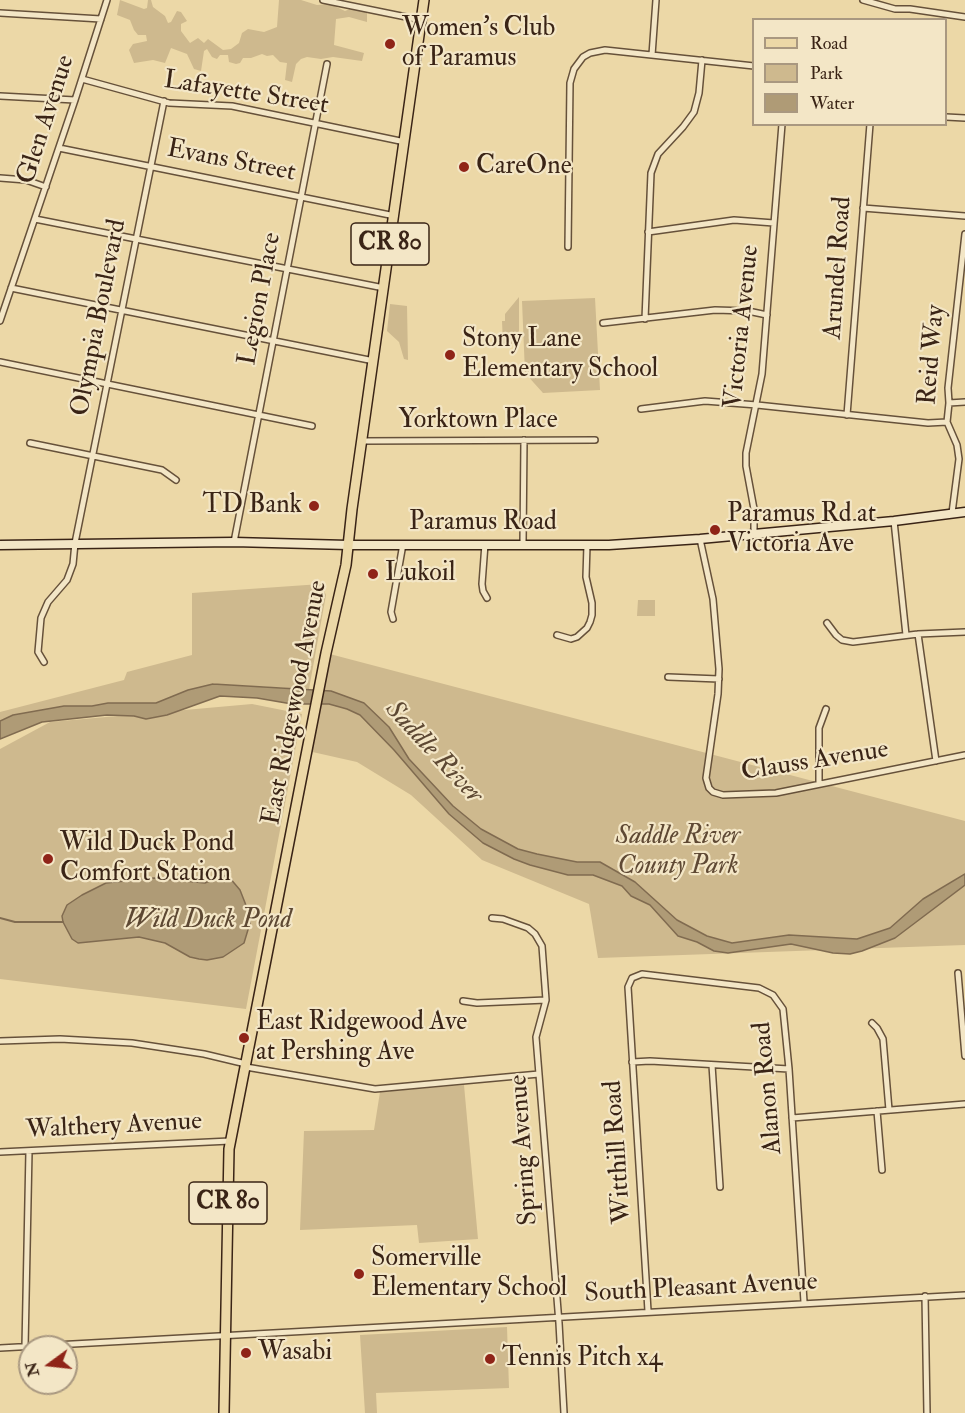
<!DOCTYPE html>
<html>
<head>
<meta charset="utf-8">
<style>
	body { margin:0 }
	#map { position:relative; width:965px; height:1413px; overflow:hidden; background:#ecd8a7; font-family:"IM FELL Double Pica",serif }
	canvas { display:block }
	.legend { position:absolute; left:752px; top:18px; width:195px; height:108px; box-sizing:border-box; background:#f3e6c6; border:2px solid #a99880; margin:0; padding:8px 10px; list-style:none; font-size:18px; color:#3a2416 }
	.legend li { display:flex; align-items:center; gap:12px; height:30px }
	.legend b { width:30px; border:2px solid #a99880 }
	.north { position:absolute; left:18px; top:1335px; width:60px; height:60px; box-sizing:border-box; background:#f3e6c6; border:2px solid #a99880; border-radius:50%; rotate:255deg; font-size:16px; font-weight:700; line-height:24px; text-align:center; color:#3a2416 }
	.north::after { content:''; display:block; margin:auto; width:21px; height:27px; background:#8f2418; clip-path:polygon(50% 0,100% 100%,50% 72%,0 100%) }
</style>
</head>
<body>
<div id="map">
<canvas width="965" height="1413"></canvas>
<ul class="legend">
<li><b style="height:8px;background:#ecd8a7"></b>Road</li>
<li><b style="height:16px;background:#ceb98e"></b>Park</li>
<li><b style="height:16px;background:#af9b76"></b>Water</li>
</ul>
<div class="north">N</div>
</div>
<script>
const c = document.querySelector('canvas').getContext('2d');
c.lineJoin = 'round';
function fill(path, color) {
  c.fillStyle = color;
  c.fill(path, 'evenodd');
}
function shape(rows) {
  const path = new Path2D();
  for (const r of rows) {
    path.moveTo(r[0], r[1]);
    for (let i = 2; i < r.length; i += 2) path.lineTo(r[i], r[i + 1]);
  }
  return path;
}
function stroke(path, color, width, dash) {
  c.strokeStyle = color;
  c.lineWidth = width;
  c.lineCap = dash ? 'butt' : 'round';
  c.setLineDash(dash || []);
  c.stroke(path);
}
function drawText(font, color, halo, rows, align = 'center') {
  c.font = font + ' "IM FELL Double Pica",serif';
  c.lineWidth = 4.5;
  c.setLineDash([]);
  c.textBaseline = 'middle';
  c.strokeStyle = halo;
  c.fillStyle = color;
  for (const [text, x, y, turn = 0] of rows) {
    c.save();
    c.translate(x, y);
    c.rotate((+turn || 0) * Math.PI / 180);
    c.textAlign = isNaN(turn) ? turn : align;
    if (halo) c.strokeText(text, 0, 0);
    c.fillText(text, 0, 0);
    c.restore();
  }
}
fill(shape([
	[120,0,144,9,147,8,148,0,151,0,153,7,165,16,168,23,171,22,177,11,181,12,187,21,181,24,181,31,190,43,198,38,204,43,208,39,223,50,231,49,239,43,242,33,248,29,264,32,277,27,279,0,301,0,317,5,330,4,345,11,350,9,367,11,367,22,349,17,336,19,334,45,364,53,362,61,333,57,321,59,307,57,301,59,296,64,292,82,285,80,287,63,280,62,273,55,267,56,262,54,251,58,243,58,240,63,236,64,229,62,228,55,220,55,217,59,212,57,207,49,204,51,201,71,194,69,187,54,171,48,165,63,153,60,134,63,129,50,133,44,147,41,146,35,138,35,134,30,130,20,117,15],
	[519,297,519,344,503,344,502,321,505,321,505,314],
	[595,298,600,390,543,393,525,373,522,301],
	[390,304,407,306,408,360,404,359,399,342,387,331],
	[321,584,326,595,309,689,213,684,188,690,156,703,108,703,92,706,64,706,13,715,0,721,0,712,124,680,127,672,192,655,192,593],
	[638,600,655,600,655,616,637,616],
	[326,653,965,821,965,945,598,958,589,904,482,860,411,795,357,762,308,751],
	[252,704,302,714,246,1009,0,979,0,749,50,722],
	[464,1085,478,1239,419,1243,417,1225,300,1230,304,1131,374,1130,380,1092],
	[507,1327,509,1388,376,1393,377,1413,365,1413,360,1335]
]), '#ceb98e');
const water = shape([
	[213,684,331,691,364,703,389,727,409,759,453,806,481,829,518,849,537,854,577,862,600,862,635,882,677,920,707,936,732,943,789,935,857,939,890,928,923,899,965,874,965,885,895,938,862,951,850,954,833,953,791,944,728,953,714,951,697,942,678,936,650,905,631,896,622,886,593,875,568,875,530,865,514,859,483,843,449,814,394,750,360,715,347,709,329,704,292,704,257,698,220,696,167,715,146,719,134,716,107,715,42,722,0,739,0,721,13,715,64,706,92,706,108,703,156,703,188,690,213,684],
	[222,875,229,877,240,890,249,913,250,923,244,943,223,957,207,960,199,959,190,957,165,943,139,937,78,943,72,939,63,922,62,916,67,905,82,895,106,883,154,878,205,883,222,875]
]);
fill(water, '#af9b76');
stroke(water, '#806b50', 1.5);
stroke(shape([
	[0,918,15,922,63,922]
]), '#806b50', 2);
const minor = shape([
	[323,0,421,20],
	[863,0,895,9,910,9,965,17],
	[0,13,101,19],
	[652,55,656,0],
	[82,79,169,103,232,106,405,142],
	[0,96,75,100],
	[946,117,965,118],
	[59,148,395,216],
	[0,178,26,180,46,187],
	[863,208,965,216],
	[35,219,384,288],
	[648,232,734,220,774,223],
	[568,247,570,83,574,69,583,57,590,53,605,50,754,66],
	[11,288,374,361],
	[645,319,651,173,658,154,683,127,694,112,699,93,702,60],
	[0,321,75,100,107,0],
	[603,323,715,310,748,311,767,315],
	[0,362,312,426],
	[949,403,965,402],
	[641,409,705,401,757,405,928,423,947,422],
	[847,415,870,124],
	[362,441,595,440],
	[30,443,162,470,176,480],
	[952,513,959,459,957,445,947,422,949,403,948,388,965,234],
	[894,521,906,635],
	[754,533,754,509,746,466,746,453,762,374,782,124],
	[700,539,713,599,719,669,718,694,706,778,709,788,713,792,723,795,776,793,965,755],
	[234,542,327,64],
	[523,543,524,440],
	[485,544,482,584,483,591,487,598],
	[393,619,391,612,403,544],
	[827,623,836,635,842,640,853,642,918,634,965,632],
	[918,634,936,761],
	[557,635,571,639,577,637,587,628,590,622,592,615,592,603,586,577,587,545],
	[44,662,38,652,41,618,48,602,67,580,73,564,75,543,164,101],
	[668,677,719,679],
	[819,784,819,728,826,709],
	[492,918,503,919,528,928,535,934,542,946,546,1000,536,1037,559,1323,564,1413],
	[958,973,965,1056],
	[463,1001,477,1003,546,1000],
	[872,1023,877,1028,883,1039,889,1110],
	[0,1041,60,1039,132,1043,204,1054,246,1064],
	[632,1062,650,1061,789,1069],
	[712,1065,720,1187],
	[246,1067,375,1089,539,1074],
	[877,1111,882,1170],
	[792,1118,965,1104],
	[0,1152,230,1141],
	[925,1296,927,1413],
	[648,1311,628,987,632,978,642,974,759,988,773,995,783,1009,789,1069,804,1302],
	[25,1347,29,1151],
	[0,1348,965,1295]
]);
const secondary = shape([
	[0,545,234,542,348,545,609,545,700,539,894,521,965,512]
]);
const primary = shape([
	[224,1413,229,1149,326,653,346,565,352,509,424,0]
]);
stroke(minor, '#66513a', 8);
stroke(secondary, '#3a2416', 11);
stroke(primary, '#3a2416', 12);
stroke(minor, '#f3e6c6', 5);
stroke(secondary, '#f3e6c6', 8);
stroke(primary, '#ecd8a7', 9);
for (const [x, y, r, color] of [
	[390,44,6,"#8f2418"],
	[464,167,6,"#8f2418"],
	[450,355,6,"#8f2418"],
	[314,506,6,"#8f2418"],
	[715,530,6,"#8f2418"],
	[373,574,6,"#8f2418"],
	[48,859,6,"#8f2418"],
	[244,1038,6,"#8f2418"],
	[359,1274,6,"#8f2418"],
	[246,1353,6,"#8f2418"],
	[490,1359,6,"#8f2418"]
]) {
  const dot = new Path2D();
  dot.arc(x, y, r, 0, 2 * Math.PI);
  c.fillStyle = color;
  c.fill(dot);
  stroke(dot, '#f3e6c6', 2);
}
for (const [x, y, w] of [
	[390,244,78],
	[228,1203,78]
]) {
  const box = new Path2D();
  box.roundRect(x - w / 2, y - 21, w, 42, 4.5);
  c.fillStyle = '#f3e6c6';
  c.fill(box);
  stroke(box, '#3a2416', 1.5);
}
drawText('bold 24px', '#3a2416', null, [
	["CR 80",390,244],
	["CR 80",228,1203]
]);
drawText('26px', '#3a2416', '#f3e6c6', [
	["Women's Club",402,29],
	["of Paramus",402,59],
	["CareOne",476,167],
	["Stony Lane",462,340],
	["Elementary School",462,370],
	["TD Bank",302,506,"right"],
	["Paramus Rd at",727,515],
	["Victoria Ave",727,545],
	["Lukoil",385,574],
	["Wild Duck Pond",60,844],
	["Comfort Station",60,874],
	["East Ridgewood Ave",256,1023],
	["at Pershing Ave",256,1053],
	["Somerville",371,1259],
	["Elementary School",371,1289],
	["Wasabi",258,1353],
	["Tennis Pitch x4",502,1359]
], 'left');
drawText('26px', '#3a2416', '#f3e6c6', [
	["Lafayette Street",246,94,9],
	["Glen Avenue",47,120,-72],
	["Evans Street",231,162,11],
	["Arundel Road",839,268,-86],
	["Legion Place",261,299,-79],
	["Olympia Boulevard",100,318,-79],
	["Victoria Avenue",743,327,-84],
	["Reid Way",933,355,-85],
	["Yorktown Place",478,421],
	["Paramus Road",483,523],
	["East Ridgewood Avenue",296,703,-79],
	["Clauss Avenue",815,762,-9],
	["Alanon Road",769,1088,-95],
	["Walthery Avenue",114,1127,-3],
	["Spring Avenue",525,1150,-94],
	["Witthill Road",619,1152,-94],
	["South Pleasant Avenue",701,1289,-3]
]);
drawText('italic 26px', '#5f4934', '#f3e6c6', [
	["Saddle River",678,837],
	["County Park",678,867]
]);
drawText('italic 27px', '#5d4833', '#f3e6c6', [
	["Saddle River",433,753,47],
	["Wild Duck Pond",208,921]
]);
</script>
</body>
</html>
